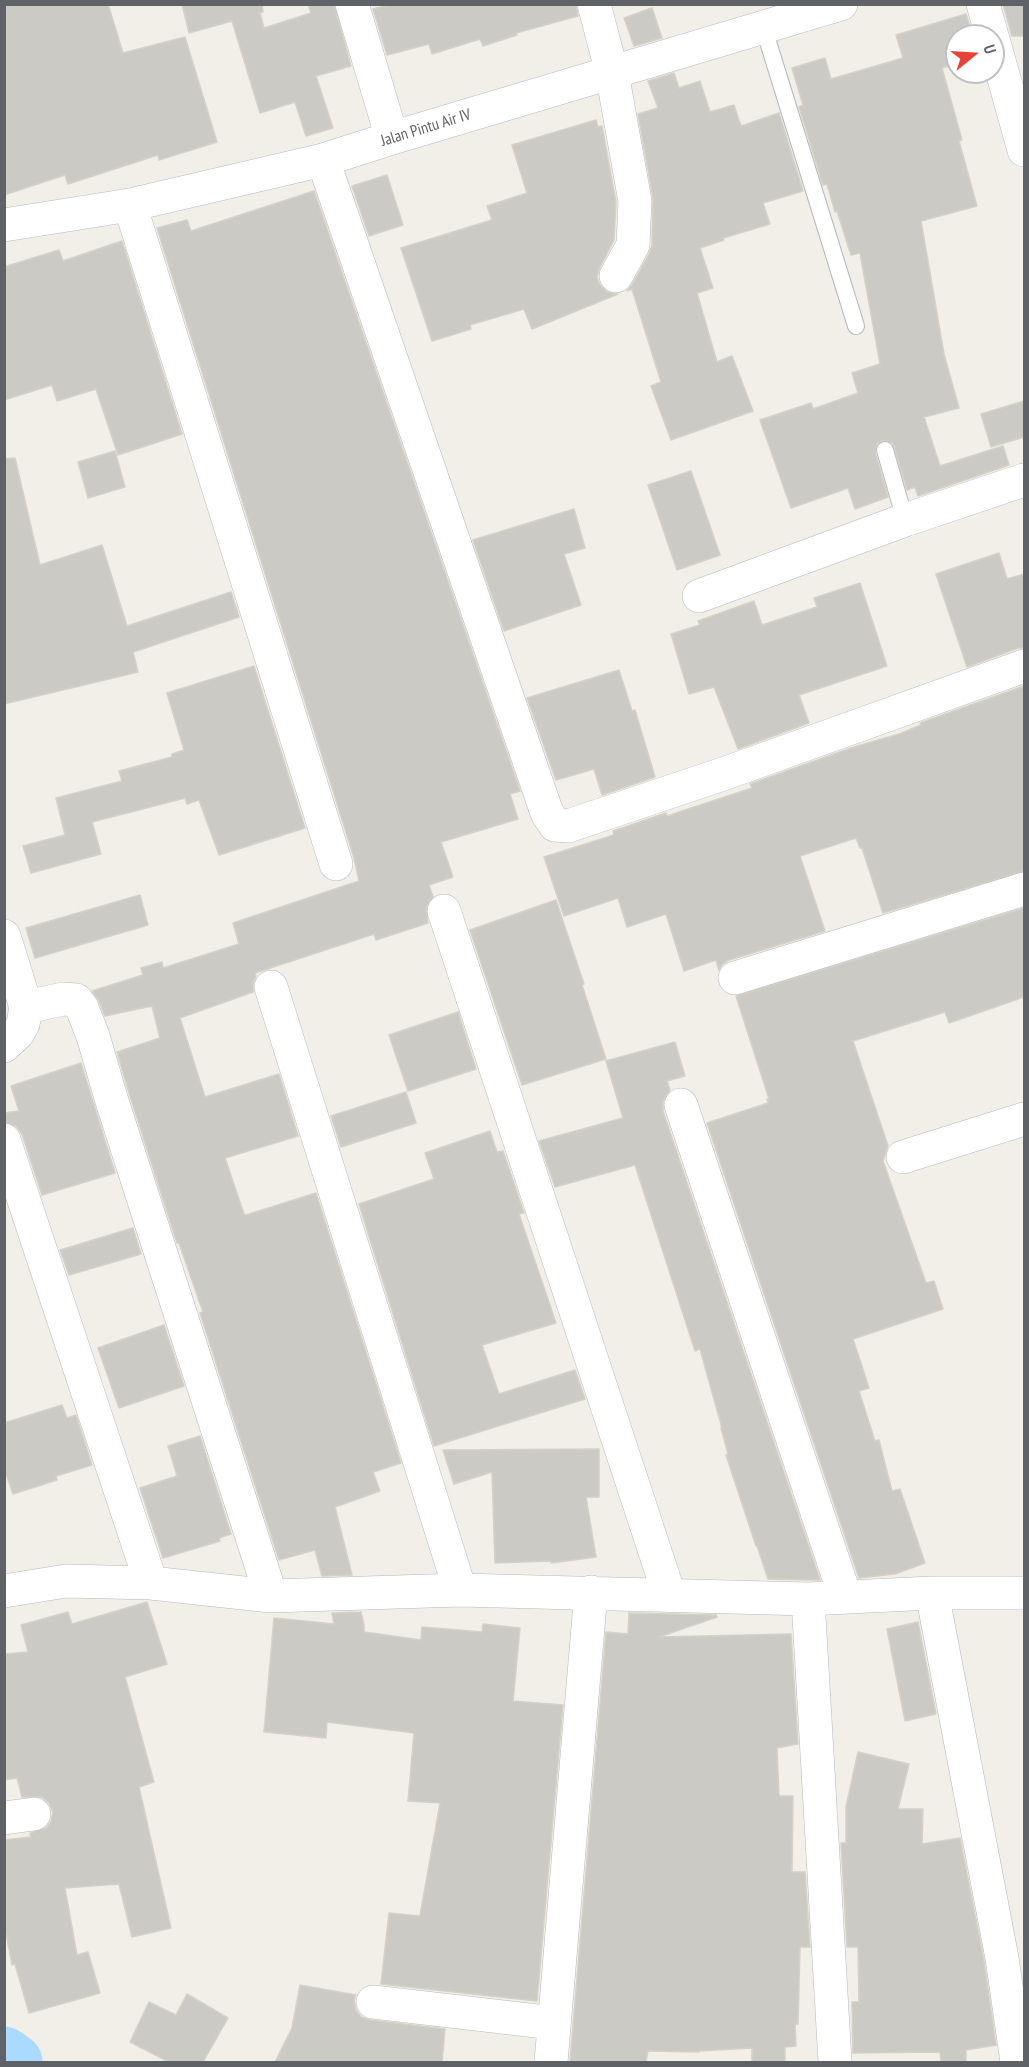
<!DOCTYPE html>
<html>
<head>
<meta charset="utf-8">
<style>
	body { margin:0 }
	#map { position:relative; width:1029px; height:2067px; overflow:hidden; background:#f1efe8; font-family:"PT Sans Narrow",sans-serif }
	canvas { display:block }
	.frame { position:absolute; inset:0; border:6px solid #5f6368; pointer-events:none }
	.north { position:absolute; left:945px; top:24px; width:60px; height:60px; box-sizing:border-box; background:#fff; border:2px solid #bfc1c3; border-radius:50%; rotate:72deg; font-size:16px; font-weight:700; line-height:24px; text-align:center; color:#5f6368 }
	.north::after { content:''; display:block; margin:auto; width:21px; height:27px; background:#ea4335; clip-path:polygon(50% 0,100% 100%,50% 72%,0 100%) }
</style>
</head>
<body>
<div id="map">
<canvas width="1029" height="2067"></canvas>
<div class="frame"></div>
<div class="north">U</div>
</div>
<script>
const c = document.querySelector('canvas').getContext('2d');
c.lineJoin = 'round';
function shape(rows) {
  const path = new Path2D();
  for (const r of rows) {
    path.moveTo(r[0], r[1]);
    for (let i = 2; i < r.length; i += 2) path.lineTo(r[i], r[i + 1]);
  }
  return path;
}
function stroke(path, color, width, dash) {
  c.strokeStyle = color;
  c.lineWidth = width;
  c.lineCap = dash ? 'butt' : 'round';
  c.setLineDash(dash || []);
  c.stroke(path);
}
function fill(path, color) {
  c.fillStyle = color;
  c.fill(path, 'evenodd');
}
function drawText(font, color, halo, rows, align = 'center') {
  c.font = font + ' "PT Sans Narrow",sans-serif';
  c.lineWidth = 6;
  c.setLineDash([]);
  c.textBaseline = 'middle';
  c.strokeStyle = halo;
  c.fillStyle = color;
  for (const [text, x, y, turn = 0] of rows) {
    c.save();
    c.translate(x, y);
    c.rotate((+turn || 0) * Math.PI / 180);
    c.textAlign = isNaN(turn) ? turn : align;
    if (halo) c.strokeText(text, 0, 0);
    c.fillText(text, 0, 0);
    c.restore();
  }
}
stroke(shape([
	[4,2055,14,2062]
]), '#aadaff', 57);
const building = shape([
	[4,4,108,4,123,53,185,37,217,142,159,160,158,155,68,184,65,175,4,195,4,4],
	[182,4,262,4,263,12,260,13,264,28,311,13,308,4,334,4,351,66,316,76,333,128,306,136,295,102,260,113,232,21,189,33,182,4],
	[393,4,576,4,578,16,516,33,517,35,483,46,480,39,432,54,429,44,387,55,373,9,393,4],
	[1003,4,1024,4,1024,36,1012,36,1003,4],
	[652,8,662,38,634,46,624,18,652,8],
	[966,14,973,36,957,36,957,64,942,68,962,140,959,141,977,206,921,221,944,354,959,408,924,417,940,466,1003,446,1009,465,918,496,915,487,907,490,893,443,883,440,877,443,875,452,888,497,855,509,848,488,791,508,760,420,811,403,813,409,858,393,852,373,880,364,860,253,851,255,837,211,835,212,827,184,823,185,799,107,803,105,792,68,825,58,831,79,903,58,896,35,966,14],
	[674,73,679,88,700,81,710,112,734,105,741,126,779,113,803,191,763,203,770,224,723,238,724,240,700,248,713,288,697,293,717,362,732,356,753,411,671,440,651,386,661,382,632,289,627,291,632,285,649,254,652,246,653,198,638,114,658,108,648,81,674,73],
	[596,120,598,127,602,126,616,202,614,240,600,267,597,277,600,285,607,292,618,294,532,329,524,309,470,325,471,329,432,341,401,248,492,220,487,206,527,193,512,145,596,120],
	[387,175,403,225,369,236,352,186,387,175],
	[314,191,520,791,510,794,518,819,441,842,453,877,429,885,433,897,426,908,428,923,376,940,374,934,255,973,256,976,253,983,253,992,180,1018,205,1097,279,1074,298,1136,225,1158,244,1214,246,1215,316,1193,401,1463,373,1472,380,1491,335,1507,352,1575,322,1576,315,1550,279,1560,200,1313,203,1312,179,1243,177,1243,129,1093,117,1052,160,1038,152,1006,105,1016,99,1001,92,991,143,975,141,968,162,962,163,968,239,944,233,923,359,881,354,858,157,228,187,220,191,231,314,191],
	[122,241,182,434,118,455,96,389,57,401,52,385,4,400,4,267,59,250,63,261,122,241],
	[1024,401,1024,437,991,447,981,414,1024,401],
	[115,451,125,487,88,498,78,462,115,451],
	[15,458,40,565,102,545,127,626,231,592,239,617,133,652,138,672,4,704,4,459,15,458],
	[691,471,720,555,677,570,648,485,691,471],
	[574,509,585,548,564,554,581,605,504,631,473,540,574,509],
	[999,553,1007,579,1024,574,1024,648,1018,648,967,667,936,574,999,553],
	[860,583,887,666,799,695,809,723,738,749,714,687,689,694,671,634,700,625,698,621,754,601,762,625,817,607,814,598,860,583],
	[254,666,305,828,219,855,199,800,187,804,185,798,92,822,101,854,31,873,23,846,65,835,56,798,122,781,119,771,172,757,172,754,184,750,167,693,254,666],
	[619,670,632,711,635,710,655,777,602,795,594,769,556,780,527,698,619,670],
	[1024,686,1024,871,883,913,862,848,860,848,856,838,800,856,825,931,729,960,722,965,719,970,716,960,684,971,666,914,627,927,618,898,564,916,544,857,614,835,613,831,666,813,667,816,752,788,750,784,851,748,899,734,921,725,920,723,1024,686],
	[140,895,148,925,35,958,26,928,140,895],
	[556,900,584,984,582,985,606,1059,522,1085,470,930,556,900],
	[1024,908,1024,997,949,1023,945,1012,853,1041,888,1146,883,1161,926,1283,934,1281,943,1309,853,1339,869,1388,859,1391,875,1441,879,1440,892,1491,900,1489,925,1563,895,1574,859,1578,707,1123,768,1103,767,1099,769,1099,736,996,1024,908],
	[458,1012,476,1069,408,1091,389,1035,458,1012],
	[675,1042,685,1076,667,1081,670,1090,663,1101,663,1111,820,1580,768,1579,757,1546,756,1546,726,1455,728,1454,721,1428,722,1428,700,1349,695,1351,635,1165,555,1187,539,1141,623,1118,606,1061,675,1042],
	[81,1063,115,1173,42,1195,22,1134,16,1126,4,1122,4,1113,19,1111,11,1086,81,1063],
	[406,1092,416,1123,341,1147,331,1116,406,1092],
	[490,1131,497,1152,503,1151,524,1213,519,1214,556,1323,482,1345,499,1394,575,1370,585,1399,434,1446,359,1204,434,1179,425,1153,490,1131],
	[133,1228,141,1254,69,1275,60,1250,133,1228],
	[164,1325,184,1386,119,1408,98,1348,164,1325],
	[62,1405,67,1418,76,1415,92,1465,56,1476,57,1480,13,1494,4,1468,4,1423,62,1405],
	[200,1436,231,1534,219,1538,220,1541,163,1558,140,1488,177,1476,168,1446,200,1436],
	[599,1449,599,1497,586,1497,596,1557,551,1563,551,1561,495,1563,492,1472,454,1484,443,1450,599,1449],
	[147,1602,167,1664,125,1677,154,1782,139,1787,171,1928,132,1937,119,1884,65,1888,77,1955,88,1952,100,1993,29,2013,15,1964,12,1965,4,1922,4,1840,31,1837,30,1833,46,1828,51,1822,53,1812,49,1803,42,1797,22,1797,17,1778,4,1780,4,1654,28,1652,21,1625,68,1612,72,1624,147,1602],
	[361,1612,364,1625,364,1632,421,1640,422,1627,482,1632,483,1624,520,1628,513,1701,563,1705,537,2001,381,1984,389,1913,420,1916,440,1803,408,1801,414,1733,327,1722,326,1738,264,1732,274,1618,334,1624,332,1613,361,1612],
	[629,1613,716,1615,717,1617,659,1637,791,1634,798,1744,777,1748,779,1796,793,1796,792,1872,805,1872,810,1947,800,1947,798,2024,795,2024,796,2046,785,2047,785,2062,752,2062,752,2048,699,2051,699,2052,648,2051,646,2062,570,2062,606,1632,628,1634,629,1613],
	[918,1622,936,1714,905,1721,887,1629,918,1622],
	[858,1752,909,1764,898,1809,923,1809,922,1844,960,1838,984,1961,996,2045,966,2050,966,2062,941,2062,940,2052,853,2053,852,2002,859,2002,858,1947,847,1947,841,1843,846,1843,846,1807,858,1752],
	[300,1985,356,1995,354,2000,356,2010,361,2017,370,2020,445,2029,442,2062,275,2062,292,2028,300,1985],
	[187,1994,228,2018,203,2062,169,2062,130,2042,149,2002,176,2015,187,1994]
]);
fill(building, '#cccac5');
stroke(building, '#d6d1c6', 1.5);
const lane = shape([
	[764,29,856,326],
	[885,450,905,520]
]);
const street = shape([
	[352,4,392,138],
	[594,4,612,73,635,201,633,245,616,276],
	[983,4,992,36],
	[993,39,1024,150],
	[323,160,547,813,555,825,568,826,723,774,1024,666],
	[130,205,336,864],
	[699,596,905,520,1024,480],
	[444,911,669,1594],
	[4,936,26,1007,23,1024,18,1033,4,1046],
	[735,978,1024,889],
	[271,987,460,1590],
	[26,1007,63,999,76,1000,82,1008,93,1036,111,1098,271,1596],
	[681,1105,845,1596],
	[4,1140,151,1583],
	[903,1157,1024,1119],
	[4,1591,66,1581,151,1583,271,1596,460,1590,808,1599,932,1593,1024,1593],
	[932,1593,1002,1958,1017,2062],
	[808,1599,835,2062],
	[4,1818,34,1814],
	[373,2002,554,2023],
	[551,2062,591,1592]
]);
const secondary = shape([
	[4,225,130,205,323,160,392,138,841,4]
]);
stroke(lane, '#b5b8bc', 18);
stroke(street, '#b5b8bc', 34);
stroke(secondary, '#b6babf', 34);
stroke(lane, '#fff', 16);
stroke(street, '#fff', 33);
stroke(secondary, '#fff', 33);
drawText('16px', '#5f6368', '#fff', [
	["Jalan Pintu Air IV",426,128,-17]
]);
</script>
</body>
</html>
